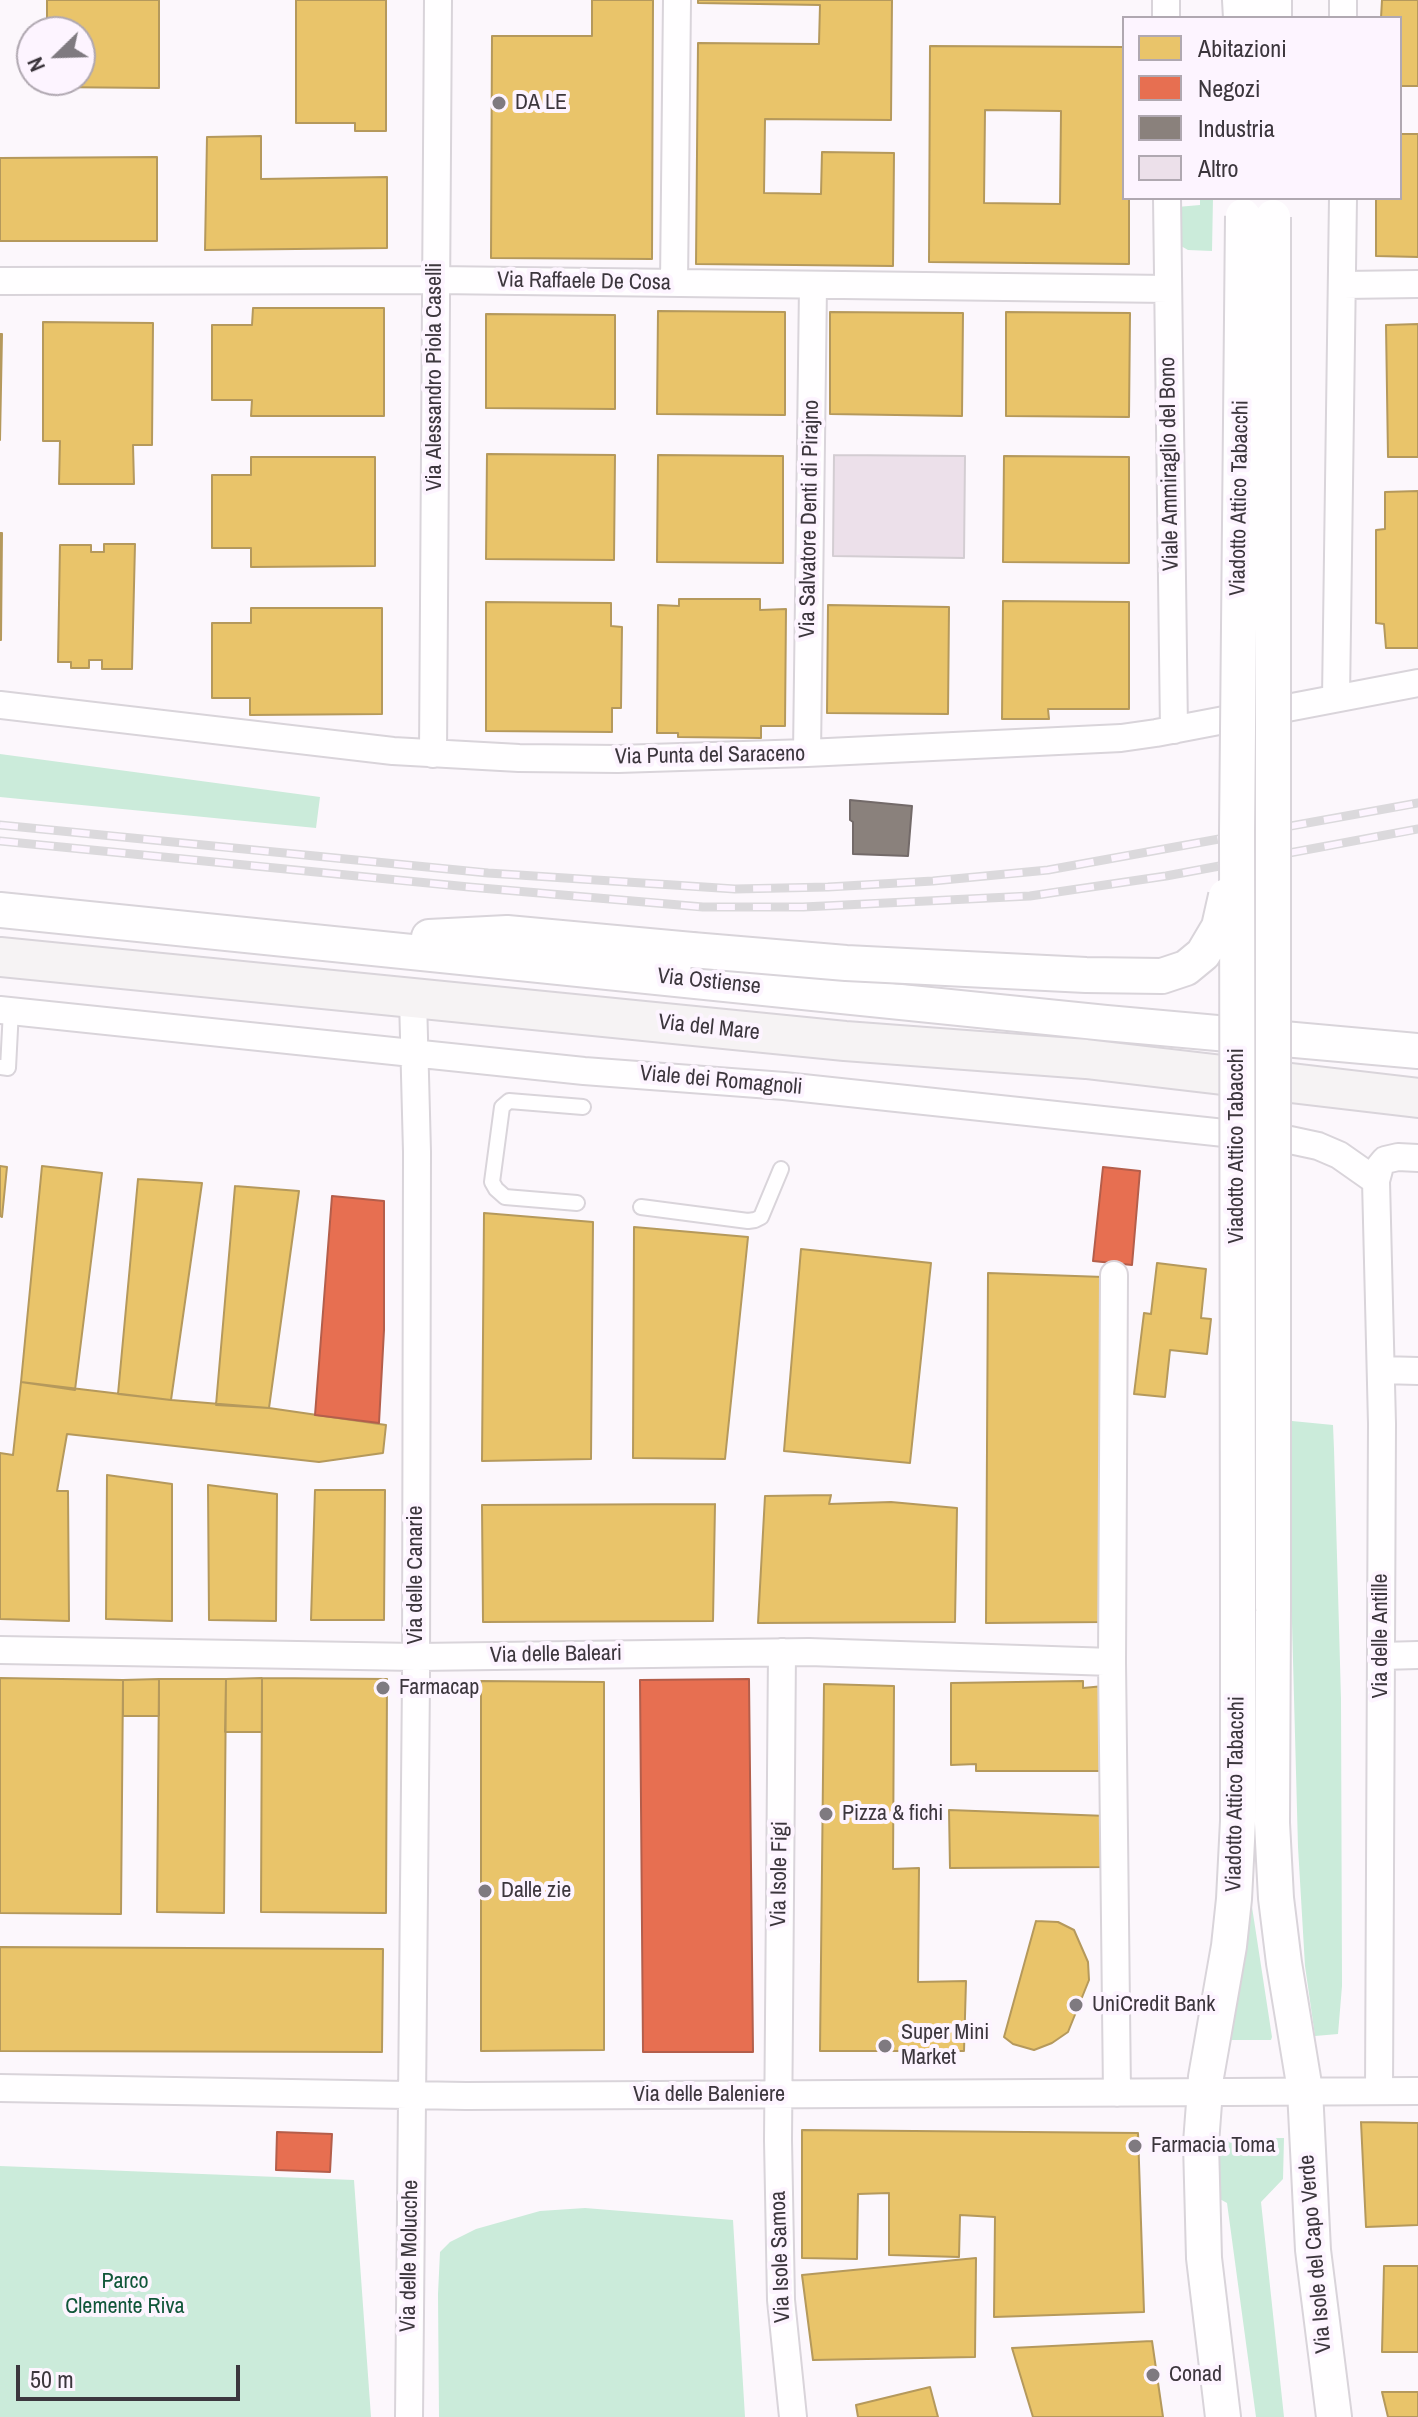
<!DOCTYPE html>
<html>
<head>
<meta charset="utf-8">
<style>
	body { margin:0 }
	#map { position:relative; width:1418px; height:2417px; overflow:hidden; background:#fcf7fc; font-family:"Archivo Narrow",sans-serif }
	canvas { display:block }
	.legend { position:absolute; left:1122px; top:16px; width:280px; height:184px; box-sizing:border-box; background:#fdf4ff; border:2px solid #b0a8b1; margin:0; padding:10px 14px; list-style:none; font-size:24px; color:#3c363d }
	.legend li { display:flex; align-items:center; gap:16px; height:40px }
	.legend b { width:40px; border:2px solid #b0a8b1 }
	.north { position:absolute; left:16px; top:16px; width:80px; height:80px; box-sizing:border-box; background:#fdf4ff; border:2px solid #b0a8b1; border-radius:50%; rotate:247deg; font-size:22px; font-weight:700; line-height:32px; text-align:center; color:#3c363d }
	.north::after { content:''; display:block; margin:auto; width:28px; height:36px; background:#7f7a80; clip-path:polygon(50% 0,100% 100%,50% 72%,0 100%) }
	.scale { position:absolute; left:16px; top:2365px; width:224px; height:36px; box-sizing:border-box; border:4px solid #3c363d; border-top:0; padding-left:10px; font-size:24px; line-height:28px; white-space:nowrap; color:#3c363d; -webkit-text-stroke:6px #fdf4ff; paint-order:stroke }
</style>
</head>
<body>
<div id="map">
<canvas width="1418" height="2417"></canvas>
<ul class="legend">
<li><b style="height:22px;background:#e9c46a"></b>Abitazioni</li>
<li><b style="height:22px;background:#e76f51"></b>Negozi</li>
<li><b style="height:22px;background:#8a817c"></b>Industria</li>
<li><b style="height:22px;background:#ece0ea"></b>Altro</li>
</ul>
<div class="north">N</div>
<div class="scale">50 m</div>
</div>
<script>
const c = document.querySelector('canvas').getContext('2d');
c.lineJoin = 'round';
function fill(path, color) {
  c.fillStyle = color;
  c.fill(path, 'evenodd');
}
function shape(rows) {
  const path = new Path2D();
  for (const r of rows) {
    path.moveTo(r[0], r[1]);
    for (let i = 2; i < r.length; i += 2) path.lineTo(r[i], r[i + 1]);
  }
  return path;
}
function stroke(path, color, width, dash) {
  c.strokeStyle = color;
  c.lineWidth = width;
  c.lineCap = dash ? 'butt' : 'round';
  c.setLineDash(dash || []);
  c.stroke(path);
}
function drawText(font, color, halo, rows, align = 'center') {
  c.font = font + ' "Archivo Narrow",sans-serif';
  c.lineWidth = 8;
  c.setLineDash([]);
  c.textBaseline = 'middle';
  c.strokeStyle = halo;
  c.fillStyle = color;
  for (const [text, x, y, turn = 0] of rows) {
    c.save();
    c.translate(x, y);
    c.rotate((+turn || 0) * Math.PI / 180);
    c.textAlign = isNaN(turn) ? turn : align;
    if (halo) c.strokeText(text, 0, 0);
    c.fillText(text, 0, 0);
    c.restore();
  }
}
fill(shape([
	[1200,198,1213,198,1212,251,1188,250,1181,246,1178,239,1177,207,1200,205],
	[0,754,320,797,316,828,0,797],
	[1292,1421,1333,1425,1334,1449,1341,1699,1342,1986,1338,2034,1315,2036,1305,1966,1298,1847,1292,1623],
	[1248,1881,1272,2037,1271,2040,1224,2040],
	[1284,2138,1283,2179,1261,2202,1284,2417,1256,2417,1227,2203,1209,2193,1210,2139],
	[0,2166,354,2180,371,2417,0,2417],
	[585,2208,733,2220,745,2417,439,2417,438,2294,440,2252,450,2242,476,2229,540,2211]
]), '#cbebda');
const homes = shape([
	[47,0,159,0,159,88,46,87,46,80,80,80,80,32,47,32,47,0],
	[296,0,386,0,386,131,355,131,355,123,296,123,296,0],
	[592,0,653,0,652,259,491,258,492,36,592,36,592,0],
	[698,0,892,0,891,120,765,119,764,193,821,194,822,152,894,153,893,266,696,264,698,43,819,44,820,5,698,3,698,0],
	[1382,0,1418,0,1418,86,1400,86,1400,18,1381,18,1382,0],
	[930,46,1124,47,1124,198,1129,198,1129,264,929,262,930,46],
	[985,110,1061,111,1060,204,984,203,985,110],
	[1400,134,1418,134,1418,257,1376,256,1376,198,1400,198,1400,134],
	[261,136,261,179,387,177,387,248,205,250,207,137,261,136],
	[157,157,157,241,0,241,0,158,157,157],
	[253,308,384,308,384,416,251,416,252,400,212,400,212,325,252,325,253,308],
	[658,311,785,312,785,415,657,414,658,311],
	[830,312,963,313,962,416,830,414,830,312],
	[1006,312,1130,313,1129,417,1006,416,1006,312],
	[486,314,615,315,615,409,486,408,486,314],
	[43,322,153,323,152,445,133,445,134,484,59,484,60,441,43,441,43,322],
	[1418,324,1418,457,1388,457,1386,325,1418,324],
	[0,334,2,334,0,440,0,334],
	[487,454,615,455,614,560,486,559,487,454],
	[658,455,783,456,783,563,657,562,658,455],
	[1004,456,1129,457,1129,563,1003,562,1004,456],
	[251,457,375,457,375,566,251,567,251,548,212,548,212,475,251,475,251,457],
	[1418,491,1418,648,1386,648,1384,624,1376,623,1376,530,1385,529,1385,492,1418,491],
	[0,533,2,533,1,640,0,640,0,533],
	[104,544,135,544,132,669,102,669,102,660,89,660,89,668,71,668,71,662,58,662,60,545,91,545,91,552,104,552,104,544],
	[679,599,760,599,760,610,786,609,785,726,761,726,761,738,678,737,678,733,657,733,658,605,679,606,679,599],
	[1003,601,1129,602,1129,709,1048,709,1049,719,1002,719,1003,601],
	[486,602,611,603,611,626,622,627,621,708,612,708,612,732,486,731,486,602],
	[828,605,949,607,948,714,827,713,828,605],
	[251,608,382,608,382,714,250,715,250,698,212,698,212,623,251,623,251,608],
	[0,1166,7,1167,2,1217,0,1216,0,1166],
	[42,1166,102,1173,75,1390,21,1382,42,1166],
	[138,1179,202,1183,171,1400,118,1394,138,1179],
	[235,1186,299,1191,269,1408,216,1405,235,1186],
	[484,1213,593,1222,591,1459,482,1461,484,1213],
	[634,1227,748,1237,725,1459,633,1458,634,1227],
	[801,1249,931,1263,910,1463,784,1451,801,1249],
	[1157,1263,1206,1269,1201,1318,1211,1319,1207,1354,1170,1350,1165,1397,1134,1394,1144,1313,1151,1314,1157,1263],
	[988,1273,1104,1277,1103,1622,986,1623,988,1273],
	[21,1382,171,1400,269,1408,386,1425,383,1453,319,1462,67,1434,57,1491,68,1491,69,1621,0,1619,0,1453,13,1455,21,1382],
	[107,1475,172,1484,172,1621,106,1619,107,1475],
	[208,1485,277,1494,276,1621,209,1620,208,1485],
	[315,1490,385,1490,384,1620,311,1620,315,1490],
	[831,1495,829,1504,891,1502,957,1508,955,1622,758,1623,765,1496,831,1495],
	[715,1504,713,1621,483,1622,482,1505,715,1504],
	[0,1678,123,1680,121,1914,0,1913,0,1678],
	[262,1678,387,1679,386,1913,261,1912,262,1678],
	[262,1678,262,1732,225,1732,226,1679,262,1678],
	[159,1679,226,1679,224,1913,157,1912,159,1679],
	[159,1679,159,1716,123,1716,123,1680,159,1679],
	[481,1681,604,1682,604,2050,481,2051,481,1681],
	[1083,1681,1083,1688,1104,1686,1103,1771,976,1771,976,1764,951,1765,951,1683,1083,1681],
	[824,1684,894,1686,893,1869,919,1868,918,1982,966,1981,964,2051,820,2051,824,1684],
	[949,1810,1107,1816,1107,1867,950,1868,949,1810],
	[1036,1921,1058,1922,1074,1930,1088,1962,1089,1980,1068,2032,1052,2043,1034,2050,1013,2044,1004,2037,1036,1921],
	[0,1947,383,1949,382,2052,0,2051,0,1947],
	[1361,2122,1418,2123,1418,2225,1366,2227,1361,2122],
	[802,2130,1138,2133,1144,2312,994,2317,995,2217,960,2215,959,2257,889,2255,889,2193,858,2194,857,2259,802,2258,802,2130],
	[976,2258,975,2357,813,2360,802,2275,976,2258],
	[1384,2266,1418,2266,1418,2352,1382,2352,1384,2266],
	[1152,2341,1163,2417,1033,2417,1012,2348,1152,2341],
	[930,2387,938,2417,858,2417,856,2405,930,2387],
	[1382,2392,1418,2392,1418,2417,1388,2417,1382,2392]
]);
fill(homes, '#e9c46a');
stroke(homes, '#b5995c', 2);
const shops = shape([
	[1103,1167,1140,1171,1132,1265,1093,1261,1103,1167],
	[332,1196,384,1201,384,1330,379,1423,315,1415,332,1196],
	[749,1679,753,2052,643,2052,640,1680,749,1679],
	[277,2132,332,2134,330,2172,276,2170,277,2132]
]);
fill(shops, '#e76f51');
stroke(shops, '#b45e4b', 2);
const industry = shape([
	[850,800,912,806,908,856,853,854,853,822,850,820,850,800]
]);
fill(industry, '#8a817c');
stroke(industry, '#736a69', 2);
const building = shape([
	[834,455,965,456,964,558,833,556,834,455]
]);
fill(building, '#ece0ea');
stroke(building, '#d3cdd2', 2);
const service = shape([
	[0,1067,8,1068,11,1010],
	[577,1203,505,1197,496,1189,492,1182,502,1107,509,1101,583,1107],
	[641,1207,748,1221,755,1220,761,1217,781,1169]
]);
const minor = shape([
	[1166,0,1166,18],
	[1343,18,1343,0],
	[1167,198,1174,730],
	[0,281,436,280,1168,289],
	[674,283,677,0],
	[1343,285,1418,284],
	[1336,698,1343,198],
	[0,705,393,751,519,758,618,759,807,753,1121,738,1156,733,1418,683],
	[807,753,813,286],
	[433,754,438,0],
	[0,1010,584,1071,784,1086,1290,1140,1318,1146,1339,1155,1376,1181],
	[1114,1275,1112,1662,1117,2093],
	[1381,1370,1418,1371],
	[0,1650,416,1657,809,1652,1112,1662],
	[782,1652,778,2140,781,2300,793,2417],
	[1381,1656,1418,1655],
	[0,2088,466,2096,1418,2091],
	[1379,2091,1382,1424,1376,1181,1380,1166,1385,1160,1398,1157,1418,1158],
	[409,2417,416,1679,417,1152,413,999]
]);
const tertiary = shape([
	[1240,0,1241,18],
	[1274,18,1274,0],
	[0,910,1106,1023,1418,1051],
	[429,937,507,933,692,950],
	[1273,1608,1272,1823,1276,1898,1284,1963,1305,2090,1313,2250,1334,2417],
	[1223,2417,1204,2258,1201,2143,1206,2077,1229,1946,1234,1899,1238,1821,1238,1611]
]);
const secondary = shape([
	[0,957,845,1041,1086,1059,1418,1098]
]);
stroke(service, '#d9d4da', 18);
stroke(minor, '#d9d4da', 30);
stroke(tertiary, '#d9d4da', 38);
stroke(secondary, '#d9d4da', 42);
stroke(service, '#fffeff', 14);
stroke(minor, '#fffeff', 26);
stroke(tertiary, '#fffeff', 34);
stroke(secondary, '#f6f3f4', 38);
const rail = shape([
	[0,825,488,873,735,889,828,887,933,881,1048,870,1418,803],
	[0,841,469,887,703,907,803,907,1030,896,1166,876,1418,829]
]);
stroke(rail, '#dbd9dc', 9);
stroke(rail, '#fdf4ff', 6, [18]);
const tertiaryBridge = shape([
	[692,950,846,963,1086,975,1162,976,1186,968,1203,954,1219,927,1226,896],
	[1273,1608,1273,217],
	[1238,1611,1237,832,1243,216]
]);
stroke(tertiaryBridge, '#d9d4da', 38, []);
stroke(tertiaryBridge, '#fffeff', 34);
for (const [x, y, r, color] of [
	[499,103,8,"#7f7a80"],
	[383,1688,8,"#7f7a80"],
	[826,1814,8,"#7f7a80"],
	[485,1891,8,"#7f7a80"],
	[1076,2005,8,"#7f7a80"],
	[885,2046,8,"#7f7a80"],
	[1135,2146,8,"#7f7a80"],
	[1153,2375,8,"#7f7a80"]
]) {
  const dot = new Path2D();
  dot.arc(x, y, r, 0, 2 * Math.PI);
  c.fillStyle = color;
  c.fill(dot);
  stroke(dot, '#fdf4ff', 3);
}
drawText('22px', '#3c363d', '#fdf4ff', [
	["DA LE",515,103],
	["Farmacap",399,1688],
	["Pizza & fichi",842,1814],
	["Dalle zie",501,1891],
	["UniCredit Bank",1092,2005],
	["Super Mini",901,2033],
	["Market",901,2058],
	["Farmacia Toma",1151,2146],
	["Conad",1169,2375]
], 'left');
drawText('22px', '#3c363d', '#fdf4ff', [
	["Via Raffaele De Cosa",584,282,1],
	["Via Alessandro Piola Caselli",435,377,-90],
	["Viale Ammiraglio del Bono",1170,464,-91],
	["Viadotto Attico Tabacchi",1240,498,-89],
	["Via Salvatore Denti di Pirajno",810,519,-89],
	["Via Punta del Saraceno",710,756,-1],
	["Via Ostiense",709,982,6],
	["Via del Mare",709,1028,6],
	["Viale dei Romagnoli",721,1081,5],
	["Viadotto Attico Tabacchi",1237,1146,-90],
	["Via delle Canarie",416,1575,-90],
	["Via delle Antille",1381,1636,-90],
	["Via delle Baleari",556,1655,-1],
	["Viadotto Attico Tabacchi",1236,1794,-89],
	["Via Isole Figi",780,1874,-89],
	["Via delle Baleniere",709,2095],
	["Via Isole del Capo Verde",1316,2254,-95],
	["Via delle Molucche",410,2256,-89],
	["Via Isole Samoa",781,2257,-92]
]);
drawText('22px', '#105639', '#fdf4ff', [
	["Parco",125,2282],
	["Clemente Riva",125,2307]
]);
</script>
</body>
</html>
